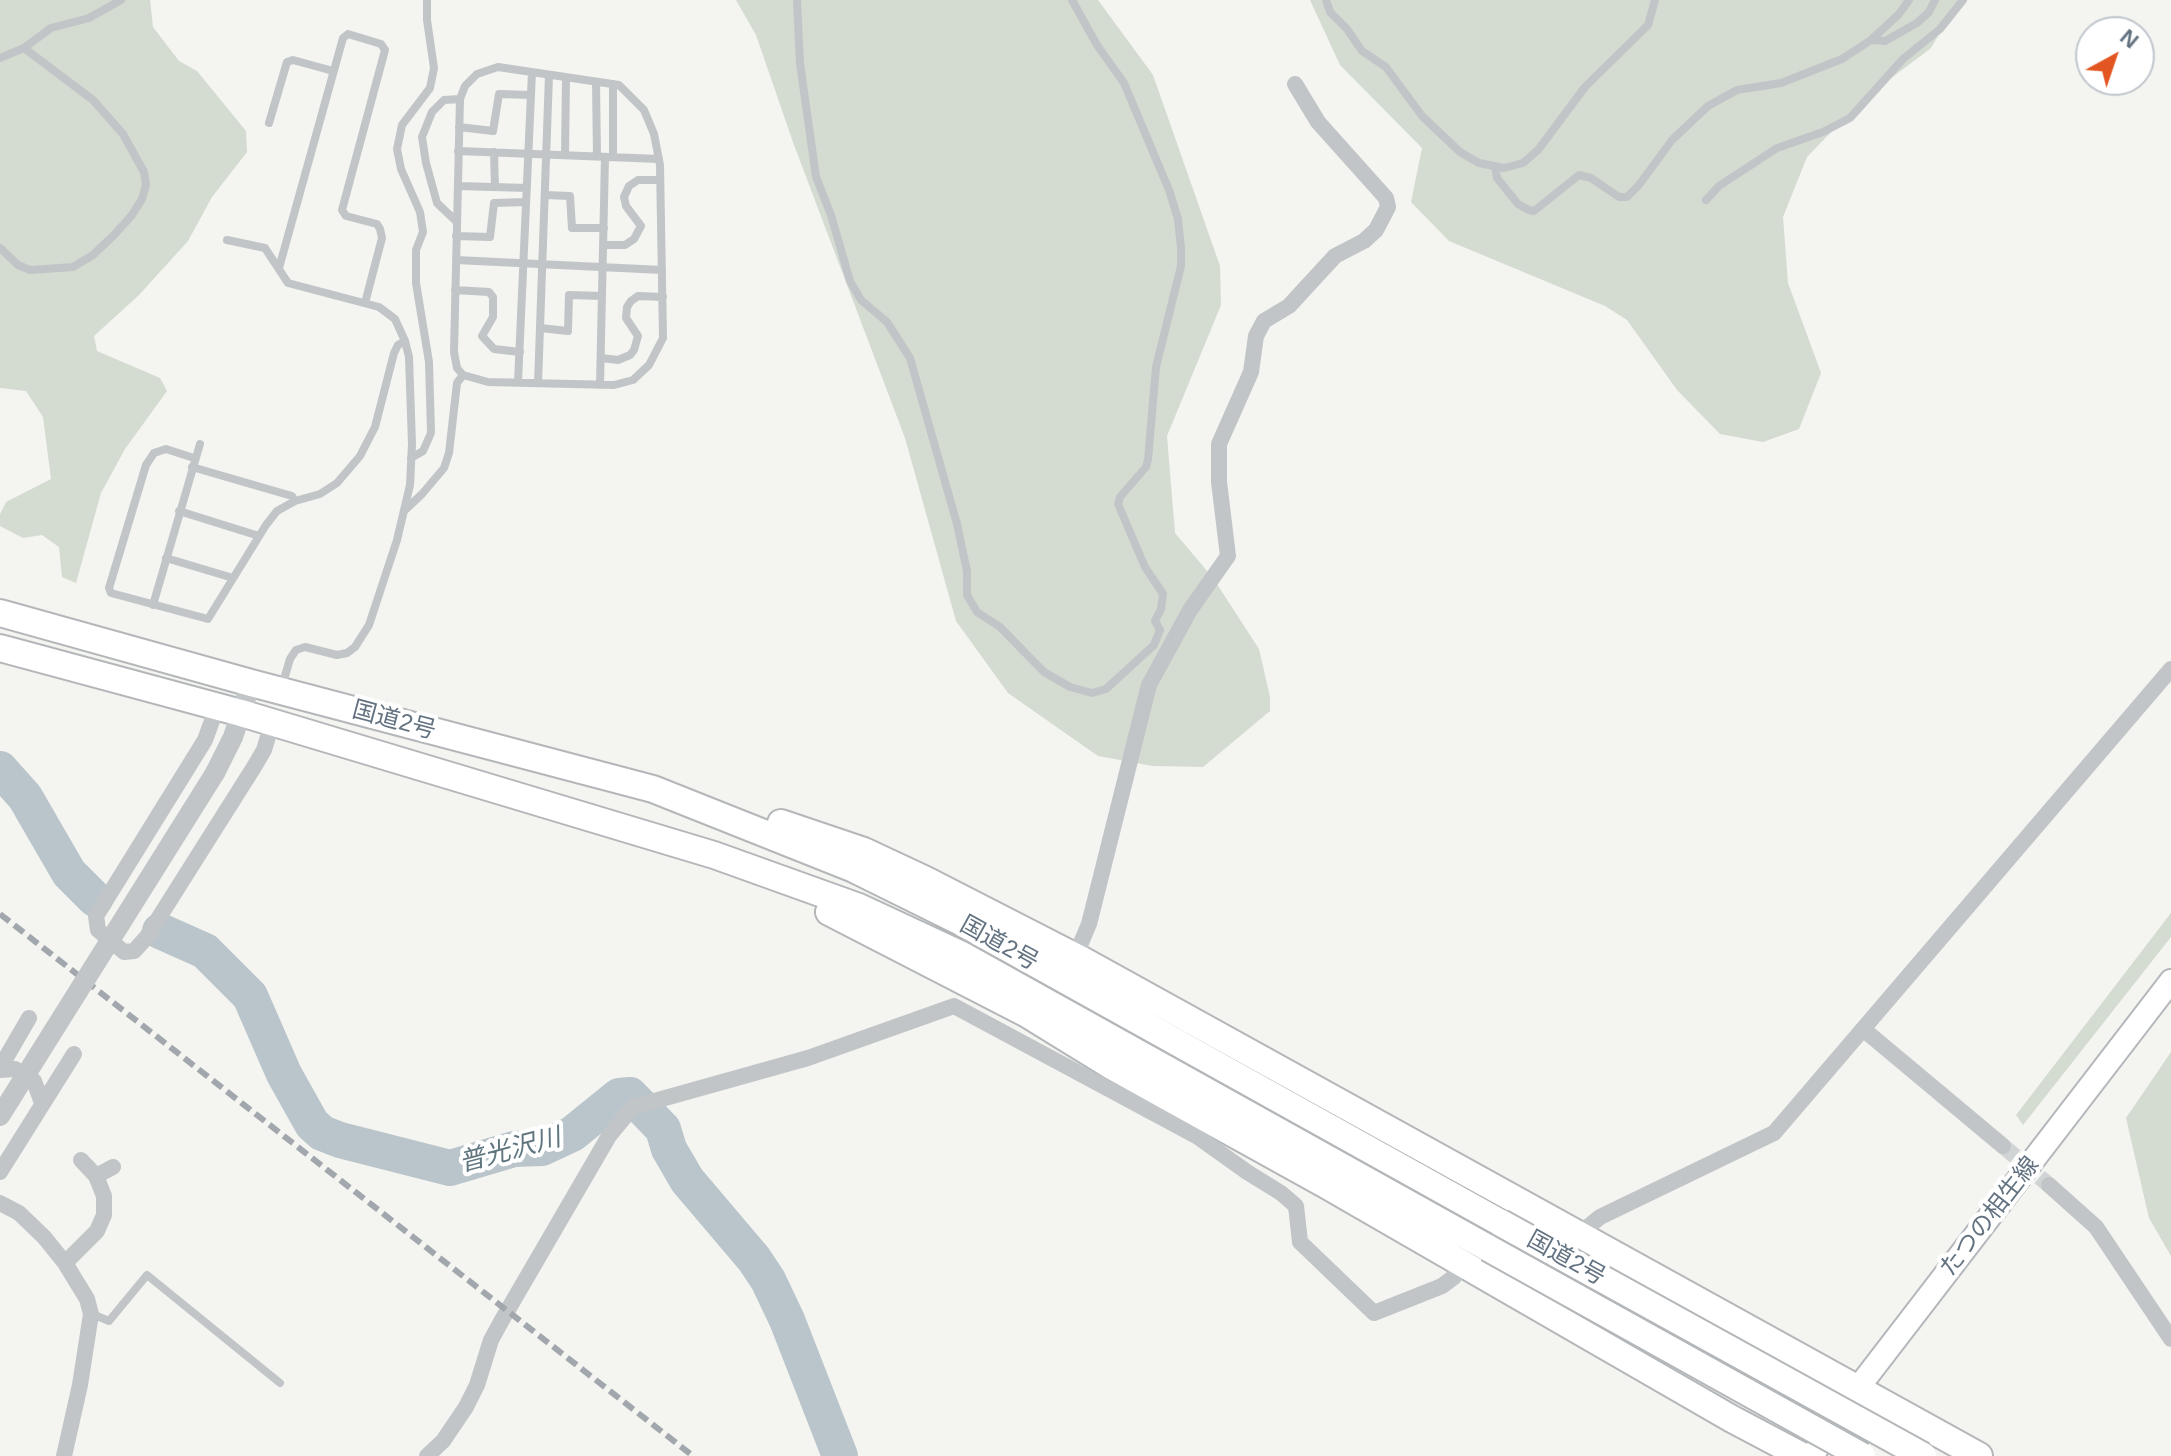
<!DOCTYPE html>
<html>
<head>
<meta charset="utf-8">
<style>
	body { margin:0 }
	#map { position:relative; width:2171px; height:1456px; overflow:hidden; background:#f4f4f0; font-family:Arial,sans-serif }
	canvas { display:block }
	.north { position:absolute; left:2075px; top:16px; width:80px; height:80px; box-sizing:border-box; background:#fff; border:2px solid #c1c7cd; border-radius:50%; rotate:40deg; font-size:22px; font-weight:700; line-height:32px; text-align:center; color:#637281 }
	.north::after { content:''; display:block; margin:auto; width:28px; height:36px; background:#e35621; clip-path:polygon(50% 0,100% 100%,50% 72%,0 100%) }
</style>
</head>
<body>
<div id="map">
<canvas width="2171" height="1456"></canvas>
<div class="north">N</div>
</div>
<script>
const c = document.querySelector('canvas').getContext('2d');
c.lineJoin = 'round';
function fill(path, color) {
  c.fillStyle = color;
  c.fill(path, 'evenodd');
}
function shape(rows) {
  const path = new Path2D();
  for (const r of rows) {
    path.moveTo(r[0], r[1]);
    for (let i = 2; i < r.length; i += 2) path.lineTo(r[i], r[i + 1]);
  }
  return path;
}
function stroke(path, color, width, dash) {
  c.strokeStyle = color;
  c.lineWidth = width;
  c.lineCap = dash ? 'butt' : 'round';
  c.setLineDash(dash || []);
  c.stroke(path);
}
function drawText(font, color, halo, rows, align = 'center') {
  c.font = font + ' Arial,"Noto Sans JP",sans-serif';
  c.lineWidth = 8;
  c.setLineDash([]);
  c.textBaseline = 'middle';
  c.strokeStyle = halo;
  c.fillStyle = color;
  for (const [text, x, y, turn = 0] of rows) {
    c.save();
    c.translate(x, y);
    c.rotate((+turn || 0) * Math.PI / 180);
    c.textAlign = isNaN(turn) ? turn : align;
    if (halo) c.strokeText(text, 0, 0);
    c.fillText(text, 0, 0);
    c.restore();
  }
}
fill(shape([
	[0,0,150,0,153,27,179,61,197,71,246,131,247,152,212,197,188,241,139,295,94,336,97,351,160,378,167,391,125,449,101,493,76,583,62,577,59,547,42,535,23,538,0,526,0,514,6,502,51,479,43,417,26,391,0,388],
	[736,0,1098,0,1153,75,1220,266,1221,305,1167,436,1175,533,1213,578,1259,649,1270,697,1270,711,1203,767,1153,766,1098,756,1008,693,956,621,905,438,794,145,756,35],
	[1310,0,1959,0,1931,48,1861,101,1807,157,1783,217,1788,283,1821,373,1799,429,1763,442,1720,434,1677,390,1627,320,1605,306,1449,241,1411,202,1422,148,1340,65],
	[2171,913,2171,937,2023,1125,2016,1115],
	[2171,1052,2171,1256,2149,1218,2126,1118]
]), '#d4dbd1');
stroke(shape([
	[0,769,25,797,69,873,95,899],
	[160,931,205,951,250,996,284,1074,312,1124,322,1133,340,1140,450,1168,514,1149,542,1148,572,1134,619,1096,630,1095,663,1129,669,1149,687,1180,754,1259,768,1280,787,1320,840,1456]
]), '#bac5cb', 36);
stroke(shape([
	[2003,1146,2049,1185]
]), '#d0d4d4', 16, [16, 8]);
const secondary = shape([
	[1812,1456,1858,1388,2171,981]
]);
const trunk = shape([
	[0,613,251,683,653,789,854,869,957,920,1501,1223],
	[0,648,241,713,714,855,859,907,962,955,1488,1248],
	[781,823,864,851,926,880,1080,959,1979,1456],
	[829,912,1027,1014,1113,1067,1326,1185,1732,1419,1802,1456]
]);
stroke(secondary, '#b4b8bc', 26);
stroke(trunk, '#b4b7ba', 30);
stroke(shape([
	[797,0,800,63,816,177,831,215,850,281,861,300,887,322,910,358,957,524,967,571,967,595,977,612,1000,627,1044,672,1070,687,1092,693,1106,689,1154,645,1160,630,1155,621,1161,609,1163,594,1145,567,1118,504,1120,497,1146,467,1148,460,1156,367,1181,266,1181,248,1178,219,1169,190,1124,83,1097,45,1072,0],
	[1326,0,1330,12,1347,29,1362,51,1386,67,1422,116,1460,152,1479,163,1504,168,1523,163,1538,150,1585,87,1648,25,1655,0],
	[1872,40,1885,41,1917,23,1929,12,1935,0],
	[0,58,24,48,51,28,89,18,121,0],
	[498,67,619,85,644,110,654,134,660,165,663,338,649,365,633,380,614,385,488,382,463,375,457,368,454,352,460,99,465,86,477,74,498,67],
	[596,82,597,156],
	[613,84,613,157],
	[269,123,287,62,293,60,333,71],
	[459,127,493,131,499,94,531,95],
	[458,151,659,159],
	[494,152,495,187],
	[565,155,566,77],
	[1495,166,1497,178,1518,204,1529,210,1534,211,1579,175,1591,178,1619,197,1627,197,1639,185,1672,140,1708,106,1737,90,1781,83,1842,59,1871,40,1899,14,1909,0],
	[458,186,527,188],
	[545,195,570,196,572,228,604,228],
	[1706,200,1719,186,1777,148,1823,132,1850,118,1903,59,1940,29,1963,0],
	[457,222,437,203,426,163,422,137,432,112,444,100,460,99],
	[456,236,490,237,494,203,526,202],
	[227,240,265,248,288,283,379,307,395,319,405,341,409,357,412,444,410,485,397,540,369,625,355,647,347,653,337,655,305,647,296,650,290,659,282,686],
	[603,245,625,245,634,239,641,226,626,206,624,197,629,186,638,180,660,180],
	[0,248,18,265,30,270,73,267,93,255,115,234,132,215,142,199,146,185,144,172,123,134,93,100,24,48],
	[456,260,662,270],
	[279,268,343,38,348,34,381,44,385,50,342,210,346,216,377,224,380,229,382,238,365,303],
	[455,290,489,292,493,297,493,317,482,336,494,349,520,352],
	[540,328,568,331,569,295,602,296],
	[601,358,618,360,630,355,634,350,638,336,626,318,627,307,631,301,638,296,663,297],
	[518,382,532,72],
	[538,383,549,75],
	[600,385,605,157],
	[194,458,166,449,154,453,146,465,109,588,111,593,208,619,266,525,277,511,295,501,320,494,337,483,360,456,375,427,394,353,398,345,405,341],
	[411,458,423,451,431,433,429,362,416,283,416,250,423,232,420,212,401,169,397,149,402,125,430,88,434,68,427,20,427,0],
	[192,467,292,496,295,501],
	[405,510,422,494,444,468,449,453,457,383,463,375],
	[179,511,259,536],
	[166,558,233,578],
	[153,605,200,444],
	[92,1314,109,1321,147,1275,280,1383]
]), '#c1c5c8', 8);
stroke(shape([
	[217,707,205,740,96,916,98,930,124,952,134,951,146,938,254,767,264,750,272,723],
	[1075,957,1089,924,1149,685,1190,610,1228,556,1219,482,1219,444,1251,372,1256,336,1264,321,1289,306,1335,256,1364,241,1376,230,1388,207,1386,198,1318,122,1295,84],
	[1863,1029,2003,1146],
	[0,1068,29,1018],
	[0,1070,15,1069,34,1081,42,1103],
	[0,1172,74,1054],
	[96,1176,113,1167],
	[2049,1185,2096,1227,2171,1339],
	[0,1203,19,1213,44,1237,65,1263,87,1299,91,1314,80,1385,64,1456],
	[1583,1236,1589,1226,1600,1217,1774,1133,2171,669],
	[65,1263,97,1231,104,1215,104,1196,96,1176,81,1160],
	[427,1456,443,1441,466,1407,477,1385,491,1340,502,1320,609,1136,633,1107,808,1058,954,1006,1198,1137,1247,1172,1281,1193,1296,1206,1300,1242,1374,1313,1442,1286,1454,1277,1462,1262]
]), '#c1c5c8', 16);
stroke(shape([
	[215,773,233,737,251,683]
]), '#c1c5c8', 20);
stroke(secondary, '#fff', 22);
stroke(trunk, '#fff', 26);
stroke(shape([
	[0,914,693,1456]
]), '#a2a7ad', 6, [12, 6]);
const trunkBridge = shape([
	[1501,1223,1923,1456],
	[1488,1248,1862,1456]
]);
stroke(trunkBridge, '#b4b7ba', 30, []);
stroke(shape([
	[0,1116,215,773]
]), '#c1c5c8', 20);
stroke(trunkBridge, '#fff', 26);
drawText('24px', '#637281', '#fff', [
	["国道2号",394,721,15],
	["国道2号",999,944,29],
	["たつの相生線",1990,1217,-52],
	["国道2号",1566,1259,29]
]);
drawText('italic 26px', '#5f757f', '#fff', [
	["普光沢川",510,1151,-15]
]);
</script>
</body>
</html>
